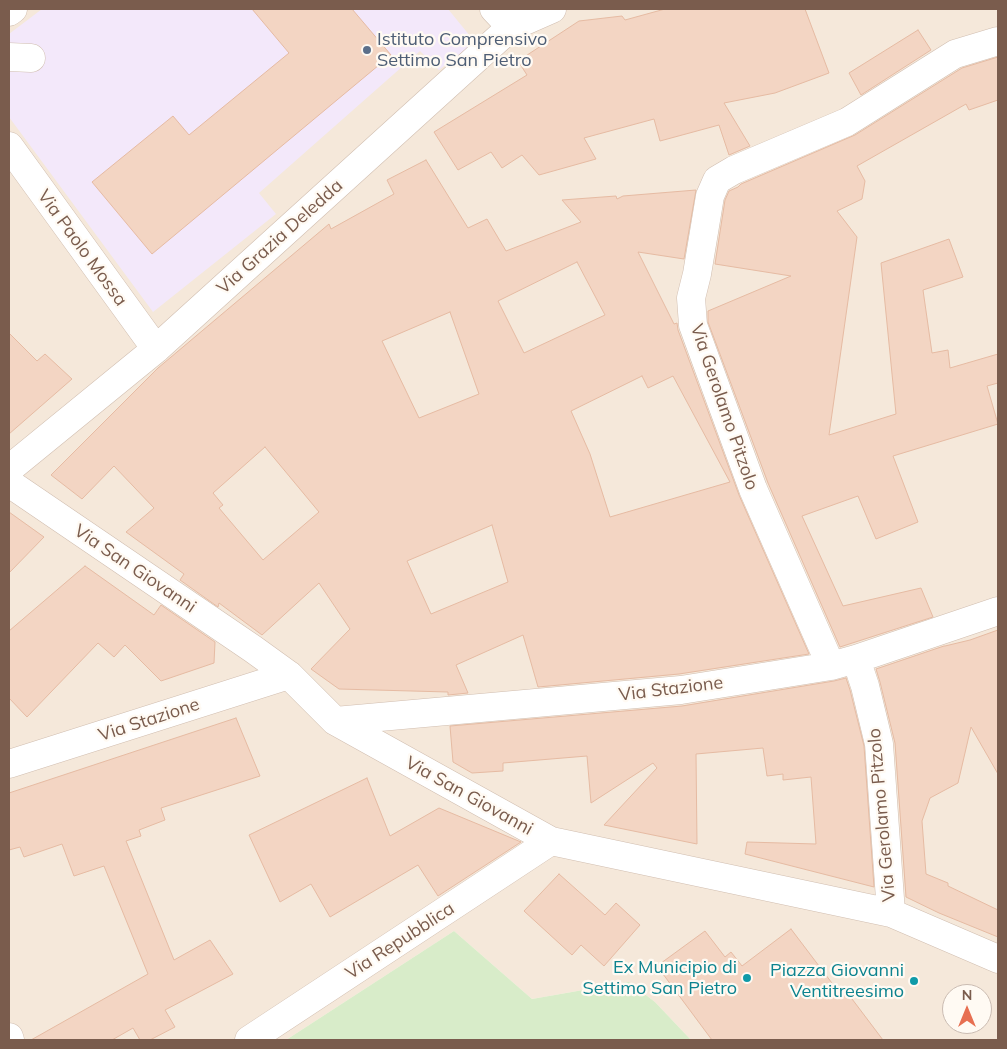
<!DOCTYPE html>
<html>
<head>
<meta charset="utf-8">
<style>
	body { margin:0 }
	#map { position:relative; width:1007px; height:1049px; overflow:hidden; background:#fdf6ec; font-family:Mulish,sans-serif }
	canvas { display:block }
	.frame { position:absolute; inset:0; border:10px solid #7a5c4d; pointer-events:none }
	.north { position:absolute; left:942px; top:984px; width:50px; height:50px; box-sizing:border-box; background:#fffaf3; border:1px solid #cabbb1; border-radius:50%; rotate:0deg; font-size:14px; font-weight:700; line-height:20px; text-align:center; color:#7a5c4d }
	.north::after { content:''; display:block; margin:auto; width:18px; height:22px; background:#e76f51; clip-path:polygon(50% 0,100% 100%,50% 72%,0 100%) }
</style>
</head>
<body>
<div id="map">
<canvas width="1007" height="1049"></canvas>
<div class="frame"></div>
<div class="north">N</div>
</div>
<script>
const c = document.querySelector('canvas').getContext('2d');
c.lineJoin = 'round';
function fill(path, color) {
  c.fillStyle = color;
  c.fill(path, 'evenodd');
}
function shape(rows) {
  const path = new Path2D();
  for (const r of rows) {
    path.moveTo(r[0], r[1]);
    for (let i = 2; i < r.length; i += 2) path.lineTo(r[i], r[i + 1]);
  }
  return path;
}
function stroke(path, color, width, dash) {
  c.strokeStyle = color;
  c.lineWidth = width;
  c.lineCap = dash ? 'butt' : 'round';
  c.setLineDash(dash || []);
  c.stroke(path);
}
function drawText(font, color, halo, rows, align = 'center') {
  c.font = font + ' Mulish,sans-serif';
  c.lineWidth = 4.5;
  c.setLineDash([]);
  c.textBaseline = 'middle';
  c.strokeStyle = halo;
  c.fillStyle = color;
  for (const [text, x, y, turn = 0] of rows) {
    c.save();
    c.translate(x, y);
    c.rotate((+turn || 0) * Math.PI / 180);
    c.textAlign = isNaN(turn) ? turn : align;
    if (halo) c.strokeText(text, 0, 0);
    c.fillText(text, 0, 0);
    c.restore();
  }
}
fill(shape([
	[9,9,998,9,998,1040,691,1040,655,1002,629,982,532,999,454,931,286,1040,9,1040],
	[952,994,982,994,982,1024,952,1024]
]), '#f5e8da');
fill(shape([
	[42,9,448,9,475,42,439,70,420,51,259,193,276,214,153,312,9,117,9,34]
]), '#f3e8fa');
fill(shape([
	[454,931,532,999,629,982,655,1002,691,1040,286,1040]
]), '#d8ecc9');
const building = shape([
	[252,9,352,9,391,55,152,254,92,182,173,116,189,135,289,53,252,9],
	[665,9,805,9,829,73,775,93,724,103,750,146,729,155,719,125,660,141,654,119,584,138,596,159,539,175,522,155,502,168,491,152,458,170,434,132,527,75,518,61,579,21,622,16,625,20,665,9],
	[918,30,931,50,861,95,849,73,918,30],
	[998,57,998,100,969,110,966,104,857,166,865,181,862,199,837,211,857,237,829,435,896,414,881,263,949,239,963,277,923,290,932,353,948,350,950,368,998,354,998,383,987,386,998,424,893,456,918,522,876,539,858,496,802,516,843,606,921,588,933,617,840,647,768,483,708,322,708,311,791,276,715,264,725,200,729,191,738,187,741,184,855,135,962,68,998,57],
	[426,160,468,228,487,219,506,251,581,222,562,200,616,196,617,199,623,196,696,190,684,259,638,252,674,324,677,323,678,330,739,495,809,654,679,674,538,687,523,635,456,665,468,693,448,695,448,692,339,689,311,669,350,629,319,583,262,635,219,603,218,607,180,580,184,574,126,532,154,508,114,466,82,499,51,475,158,368,329,224,331,229,394,194,387,180,426,160],
	[577,262,605,315,524,353,498,301,577,262],
	[450,312,479,394,419,418,382,341,450,312],
	[642,376,648,388,673,376,730,482,610,517,590,454,571,411,642,376],
	[265,447,319,512,263,560,219,508,223,505,213,493,265,447],
	[492,525,508,582,431,614,407,561,492,525],
	[9,333,37,361,45,354,72,379,9,434,9,333],
	[9,512,44,537,9,573,9,512],
	[85,566,154,615,161,605,215,642,214,663,161,681,125,645,114,657,98,643,27,717,9,698,9,631,85,566],
	[998,630,998,774,971,727,958,783,930,798,922,821,926,874,948,883,948,886,998,910,998,937,939,913,906,897,895,743,880,682,876,669,944,646,945,646,970,640,998,630],
	[846,678,850,690,864,746,874,887,745,854,747,842,816,844,811,777,783,780,783,774,767,776,763,748,696,754,697,844,604,825,657,768,653,763,591,803,587,756,503,763,503,771,472,773,453,762,450,726,682,706,834,681,846,678],
	[236,718,260,776,161,808,165,820,139,830,141,836,126,841,174,960,210,940,233,974,165,1010,175,1027,150,1040,140,1040,133,1028,112,1040,31,1040,148,974,104,866,74,876,62,844,24,857,20,847,9,850,9,793,236,718],
	[367,778,390,836,439,808,521,842,438,896,418,865,330,917,311,884,280,902,249,835,367,778],
	[559,874,605,915,616,903,640,925,604,966,581,945,572,955,524,911,559,874],
	[791,929,841,995,846,991,883,1040,712,1040,657,966,705,931,725,957,731,952,742,966,791,929]
]);
fill(building, '#f3d5c3');
stroke(building, '#e6bba3', 1);
const minor = shape([
	[494,9,511,27],
	[9,12,13,9],
	[9,57,31,58],
	[9,146,156,349],
	[9,469,156,349,511,27,552,9],
	[9,483,253,649,289,675,335,721,551,841,891,913,998,959],
	[856,659,865,686,879,744,891,913],
	[831,666,753,489,693,325,691,298,697,274,710,196,717,180,734,170,847,122,955,54,998,41],
	[335,721,681,690,831,666,856,659,998,611],
	[9,764,289,675],
	[9,1037,10,1040],
	[249,1040,551,841]
]);
stroke(minor, '#d1beb0', 29);
stroke(minor, '#fff', 28);
for (const [x, y, r, color] of [
	[367,50,5,"#5c6f8a"],
	[747,978,5,"#0f9aa8"],
	[914,981,5,"#0f9aa8"]
]) {
  const dot = new Path2D();
  dot.arc(x, y, r, 0, 2 * Math.PI);
  c.fillStyle = color;
  c.fill(dot);
  stroke(dot, '#fffaf3', 2);
}
drawText('18px', '#4e5e75', '#fffaf3', [
	["Istituto Comprensivo",377,40],
	["Settimo San Pietro",377,61]
], 'left');
drawText('18px', '#7a5c4d', '#fffaf3', [
	["Via Grazia Deledda",280,237,-42],
	["Via Paolo Mossa",82,248,54],
	["Via Gerolamo Pitzolo",724,407,71],
	["Via San Giovanni",135,569,34],
	["Via Stazione",671,689,-7],
	["Via Stazione",149,720,-18],
	["Via San Giovanni",469,796,29],
	["Via Gerolamo Pitzolo",882,815,-95],
	["Via Repubblica",400,941,-33]
]);
drawText('18px', '#0d838f', '#fffaf3', [
	["Ex Municipio di",737,968],
	["Settimo San Pietro",737,989],
	["Piazza Giovanni",904,971],
	["Ventitreesimo",904,992]
], 'right');
</script>
</body>
</html>
